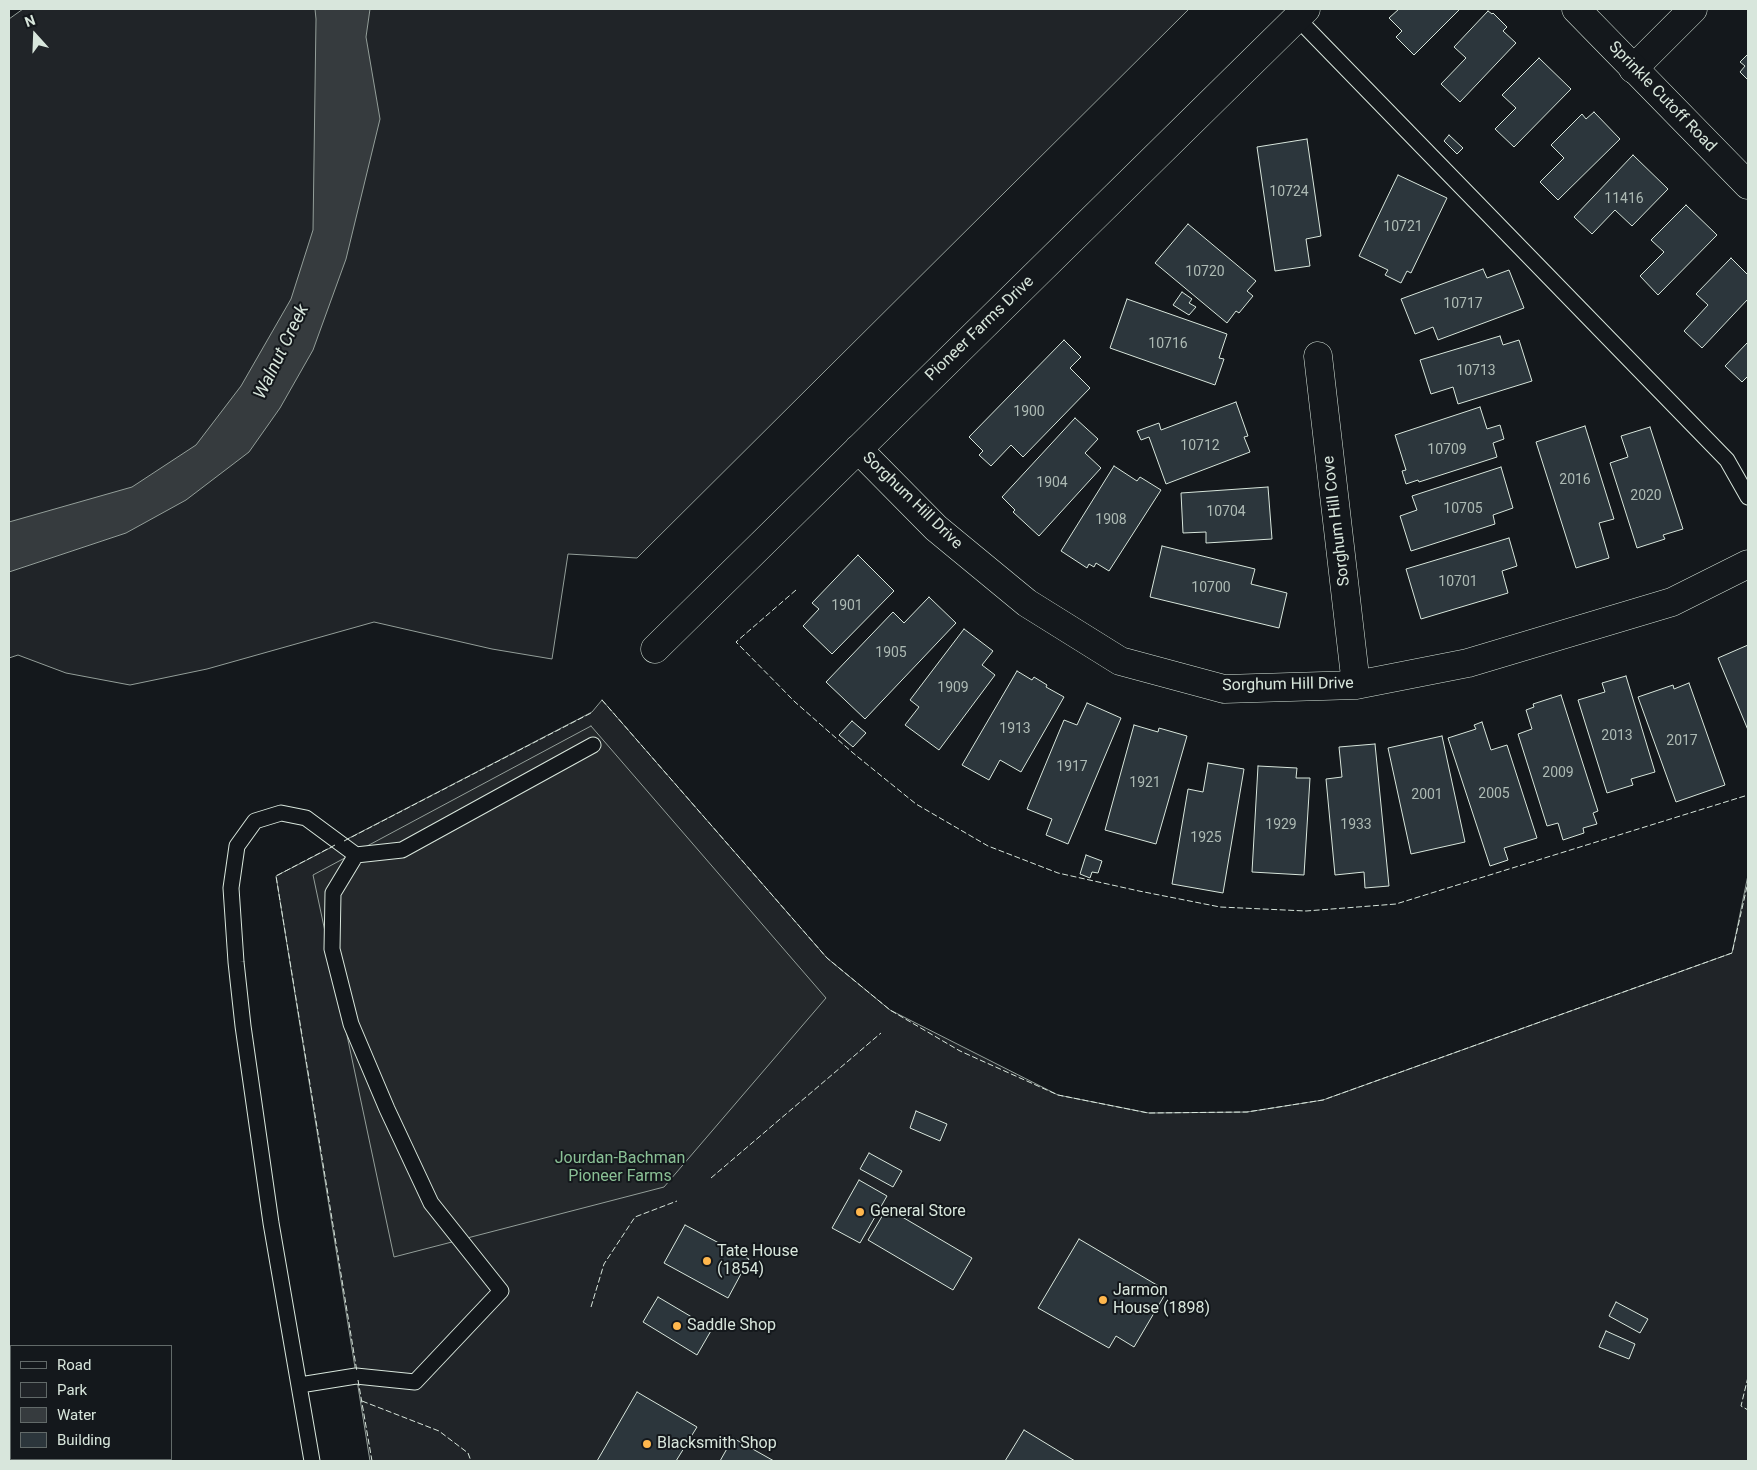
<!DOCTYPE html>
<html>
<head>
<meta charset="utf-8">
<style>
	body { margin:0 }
	#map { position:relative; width:1757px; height:1470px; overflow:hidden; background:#14181c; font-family:Roboto,sans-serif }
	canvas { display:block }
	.frame { position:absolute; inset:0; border:10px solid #d8e6dc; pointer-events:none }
	.legend { position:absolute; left:10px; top:1345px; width:162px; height:115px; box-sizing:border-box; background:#14181c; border:1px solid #626a69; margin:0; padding:6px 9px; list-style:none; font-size:15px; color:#d8e6dc }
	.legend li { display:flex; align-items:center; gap:10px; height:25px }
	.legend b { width:25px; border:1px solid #626a69 }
	.north { position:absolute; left:10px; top:10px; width:50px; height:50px; -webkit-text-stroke:4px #14181c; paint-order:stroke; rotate:340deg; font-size:14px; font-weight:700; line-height:20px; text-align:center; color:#d8e6dc }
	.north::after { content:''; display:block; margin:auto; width:18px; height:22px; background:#d8e6dc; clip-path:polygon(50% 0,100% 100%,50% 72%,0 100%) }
</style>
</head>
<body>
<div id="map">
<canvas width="1757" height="1470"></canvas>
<div class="frame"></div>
<ul class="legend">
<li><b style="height:6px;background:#14181c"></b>Road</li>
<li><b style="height:14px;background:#202428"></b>Park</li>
<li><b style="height:14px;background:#363b3e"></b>Water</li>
<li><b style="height:14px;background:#2c363c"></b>Building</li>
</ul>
<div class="north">N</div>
</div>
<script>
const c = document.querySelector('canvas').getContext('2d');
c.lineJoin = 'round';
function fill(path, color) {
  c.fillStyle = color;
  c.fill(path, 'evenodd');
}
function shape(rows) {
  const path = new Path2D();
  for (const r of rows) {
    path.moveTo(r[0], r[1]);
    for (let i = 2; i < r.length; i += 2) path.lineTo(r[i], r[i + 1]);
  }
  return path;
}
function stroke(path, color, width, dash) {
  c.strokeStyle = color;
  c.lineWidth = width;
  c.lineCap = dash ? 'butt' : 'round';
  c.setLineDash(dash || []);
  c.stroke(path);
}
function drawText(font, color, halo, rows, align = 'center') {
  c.font = font + ' Roboto,sans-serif';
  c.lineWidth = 4;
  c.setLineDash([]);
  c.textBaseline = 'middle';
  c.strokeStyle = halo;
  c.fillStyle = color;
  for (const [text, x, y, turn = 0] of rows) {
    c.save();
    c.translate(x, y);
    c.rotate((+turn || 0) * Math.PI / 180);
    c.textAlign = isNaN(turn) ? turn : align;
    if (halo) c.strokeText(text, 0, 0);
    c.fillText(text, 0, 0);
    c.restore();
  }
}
const green = shape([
	[23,9,1189,9,637,558,568,554,552,659,492,649,374,622,207,669,130,685,66,673,18,655,9,658,9,19,23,9],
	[602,700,827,958,890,1010,1058,1095,1149,1113,1247,1112,1323,1100,1732,953,1748,875,1748,1461,370,1461,276,876,592,712,602,700]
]);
fill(green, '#202428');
stroke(green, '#939e99', 1);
const parking = shape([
	[591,726,826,998,664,1187,394,1257,313,875,591,726]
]);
fill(parking, '#24282b');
stroke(parking, '#939e99', 1);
const water = shape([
	[315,9,370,9,366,37,380,119,346,259,313,350,280,408,249,452,186,500,126,533,9,572,9,522,132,487,196,445,241,386,291,299,313,230,316,19,315,9]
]);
fill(water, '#363b3e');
stroke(water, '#939e99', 1);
const building = shape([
	[1399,9,1460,9,1414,55,1396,37,1402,31,1389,18,1399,9],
	[1488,11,1492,14,1493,13,1507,27,1503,31,1516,43,1460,102,1441,84,1466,58,1454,47,1488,11],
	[1748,54,1748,80,1740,72,1745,66,1740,62,1748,54],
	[1539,58,1571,89,1514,147,1495,129,1516,108,1502,95,1539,58],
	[1594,112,1620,139,1558,200,1540,182,1564,158,1551,145,1582,114,1586,119,1594,112],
	[1449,135,1463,148,1457,154,1444,141,1449,135],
	[1307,139,1321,236,1306,239,1310,266,1275,271,1257,147,1307,139],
	[1633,155,1668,189,1632,226,1615,210,1592,234,1574,217,1633,155],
	[1398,175,1447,198,1411,273,1407,271,1401,283,1385,275,1388,270,1359,256,1398,175],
	[1686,205,1717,235,1658,295,1640,276,1664,252,1651,240,1686,205],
	[1188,224,1256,281,1247,291,1253,296,1239,313,1236,311,1227,323,1155,263,1188,224],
	[1731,258,1748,275,1748,299,1702,348,1684,331,1708,305,1696,294,1731,258],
	[1483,269,1487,278,1509,270,1524,308,1438,340,1433,327,1415,334,1401,299,1483,269],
	[1182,292,1192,299,1189,303,1196,307,1189,315,1173,305,1182,292],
	[1127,299,1227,334,1219,358,1224,359,1215,385,1110,348,1127,299],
	[1500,336,1503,345,1519,340,1532,381,1458,404,1453,387,1431,394,1420,360,1500,336],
	[1064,340,1081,357,1070,368,1090,388,1023,457,1011,445,991,466,979,455,983,451,969,437,1064,340],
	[1748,342,1748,376,1742,382,1725,366,1748,342],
	[1236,402,1248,436,1244,437,1250,452,1166,484,1149,437,1141,440,1137,431,1159,423,1161,430,1236,402],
	[1480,407,1487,429,1500,425,1504,439,1493,443,1497,457,1419,482,1418,480,1406,484,1402,471,1406,470,1395,435,1480,407],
	[1075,418,1098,439,1085,453,1101,468,1039,536,1013,512,1015,510,1002,497,1075,418],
	[1585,426,1614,519,1599,523,1609,558,1576,568,1536,442,1585,426],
	[1650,427,1683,529,1663,535,1665,539,1637,548,1610,463,1628,457,1621,436,1650,427],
	[1114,466,1137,481,1140,477,1161,490,1109,571,1096,563,1094,567,1089,564,1087,568,1061,551,1114,466],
	[1501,467,1513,508,1493,515,1495,524,1411,551,1400,516,1417,510,1412,496,1501,467],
	[1268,487,1272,539,1206,543,1206,532,1183,533,1181,493,1268,487],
	[1509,538,1517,566,1502,571,1508,593,1421,619,1406,569,1509,538],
	[1162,546,1255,569,1251,584,1287,593,1279,628,1150,597,1162,546],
	[858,555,894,591,832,654,803,626,819,609,812,603,858,555],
	[929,597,956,623,865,719,826,682,893,612,904,623,929,597],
	[964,629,993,651,982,665,995,675,939,750,905,725,919,707,910,700,964,629],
	[1748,645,1748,730,1718,658,1748,645],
	[1017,671,1032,680,1034,677,1047,685,1046,687,1064,697,1021,772,1000,760,989,780,962,765,1017,671],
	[1626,676,1655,772,1631,779,1633,785,1607,793,1578,700,1605,692,1602,683,1626,676],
	[1689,683,1725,785,1676,802,1638,697,1673,685,1674,689,1689,683],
	[1561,695,1598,811,1593,813,1597,824,1583,828,1584,833,1563,840,1558,823,1547,826,1518,734,1532,729,1526,710,1534,707,1533,704,1561,695],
	[1087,703,1121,718,1068,844,1046,835,1052,819,1027,809,1064,720,1077,725,1087,703],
	[852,721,866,733,853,747,839,735,852,721],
	[1482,722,1491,750,1507,745,1537,838,1504,848,1508,860,1490,866,1448,738,1476,729,1474,725,1482,722],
	[1134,725,1158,732,1159,728,1187,736,1156,844,1105,830,1134,725],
	[1442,736,1465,842,1411,854,1388,748,1442,736],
	[1375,744,1389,886,1365,888,1364,872,1335,875,1326,779,1342,777,1339,747,1375,744],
	[1208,763,1244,769,1223,893,1172,884,1188,789,1203,792,1208,763],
	[1258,766,1297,768,1296,778,1310,778,1304,875,1252,872,1258,766],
	[1086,855,1102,861,1098,873,1092,872,1090,878,1080,874,1086,855],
	[916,1111,947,1124,940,1141,910,1128,916,1111],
	[869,1153,902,1171,893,1187,860,1169,869,1153],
	[859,1180,887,1196,860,1243,832,1228,859,1180],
	[887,1208,972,1258,953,1290,868,1240,887,1208],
	[685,1225,749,1259,728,1298,664,1263,685,1225],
	[1079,1239,1167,1291,1134,1347,1116,1336,1109,1348,1038,1308,1079,1239],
	[658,1297,712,1329,697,1355,643,1322,658,1297],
	[1616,1302,1648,1319,1640,1333,1609,1316,1616,1302],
	[1606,1331,1635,1344,1629,1359,1599,1347,1606,1331],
	[637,1392,697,1427,676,1461,597,1461,637,1392],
	[1024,1430,1075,1461,1005,1461,1024,1430],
	[733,1438,774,1461,720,1461,733,1438]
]);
fill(building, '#2c363c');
stroke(building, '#d8e6dc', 1);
const lane = shape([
	[1297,18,1727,460,1748,497],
	[300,1385,356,1376,415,1382,501,1291,431,1203,387,1109,351,1024,332,949,333,893,356,855],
	[312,1461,271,1223,243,1026,236,962,231,888,237,846,255,821,281,813,306,818,356,855,402,850,593,745]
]);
const street = shape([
	[1633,69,1693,9],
	[1318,356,1356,685],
	[858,449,936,528,1027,603,1120,661,1224,689,1356,685,1468,663,1672,602,1748,564],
	[655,649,1306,9]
]);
const secondary = shape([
	[1576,9,1748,185]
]);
stroke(lane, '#d8e6dc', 17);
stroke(street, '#d8e6dc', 29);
stroke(secondary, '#d8e6dc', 29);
stroke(lane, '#14181c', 15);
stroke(street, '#14181c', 28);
stroke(secondary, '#14181c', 28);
stroke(shape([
	[796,590,736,642,795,702,853,753,916,804,988,846,1058,873,1139,891,1220,907,1306,911,1396,904,1748,795],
	[602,700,827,958,890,1010,960,1051,1058,1095,1148,1113,1247,1112,1323,1100,1732,953,1748,882],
	[344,841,593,712],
	[335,845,276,876,357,1372],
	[711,1178,881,1033],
	[591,1307,604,1264,635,1217,677,1201],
	[1748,1377,1741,1406,1748,1410],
	[358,1380,372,1461],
	[362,1401,439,1431,468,1453,471,1461]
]), '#d8e6dc', 1, [6, 2.5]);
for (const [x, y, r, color] of [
	[860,1212,5,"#ffb74d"],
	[707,1261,5,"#ffb74d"],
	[1103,1300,5,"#ffb74d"],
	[677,1326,5,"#ffb74d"],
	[647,1444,5,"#ffb74d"]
]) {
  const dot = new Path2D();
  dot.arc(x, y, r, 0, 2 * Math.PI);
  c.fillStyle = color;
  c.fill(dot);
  stroke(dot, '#14181c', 2);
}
drawText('14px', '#adbab4', null, [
	["10724",1289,192],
	["11416",1624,199],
	["10721",1403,227],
	["10720",1205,272],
	["10717",1463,304],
	["10716",1168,344],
	["10713",1476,371],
	["1900",1029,412],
	["10712",1200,446],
	["10709",1447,450],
	["2016",1575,480],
	["1904",1052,483],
	["2020",1646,496],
	["10705",1463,509],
	["10704",1226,512],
	["1908",1111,520],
	["10701",1458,582],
	["10700",1211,588],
	["1901",847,606],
	["1905",891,653],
	["1909",953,688],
	["1913",1015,729],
	["2013",1617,736],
	["2017",1682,741],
	["1917",1072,767],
	["2009",1558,773],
	["1921",1145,783],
	["2005",1494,794],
	["2001",1427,795],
	["1929",1281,825],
	["1933",1356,825],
	["1925",1206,838]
]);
drawText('16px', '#d8e6dc', '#14181c', [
	["Sprinkle Cutoff Road",1662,97,46],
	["Pioneer Farms Drive",980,329,-44],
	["Sorghum Hill Drive",912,501,44],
	["Sorghum Hill Cove",1337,521,-97],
	["Sorghum Hill Drive",1288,685,-1]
]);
drawText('16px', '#8ac095', '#14181c', [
	["Jourdan-Bachman",620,1159],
	["Pioneer Farms",620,1177]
]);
drawText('16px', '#d8e6dc', '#14181c', [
	["General Store",870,1212],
	["Tate House",717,1252],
	["(1854)",717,1270],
	["Jarmon",1113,1291],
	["House (1898)",1113,1309],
	["Saddle Shop",687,1326],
	["Blacksmith Shop",657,1444]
], 'left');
drawText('italic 18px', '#d8e6dc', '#14181c', [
	["Walnut Creek",282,352,-64]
]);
</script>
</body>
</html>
